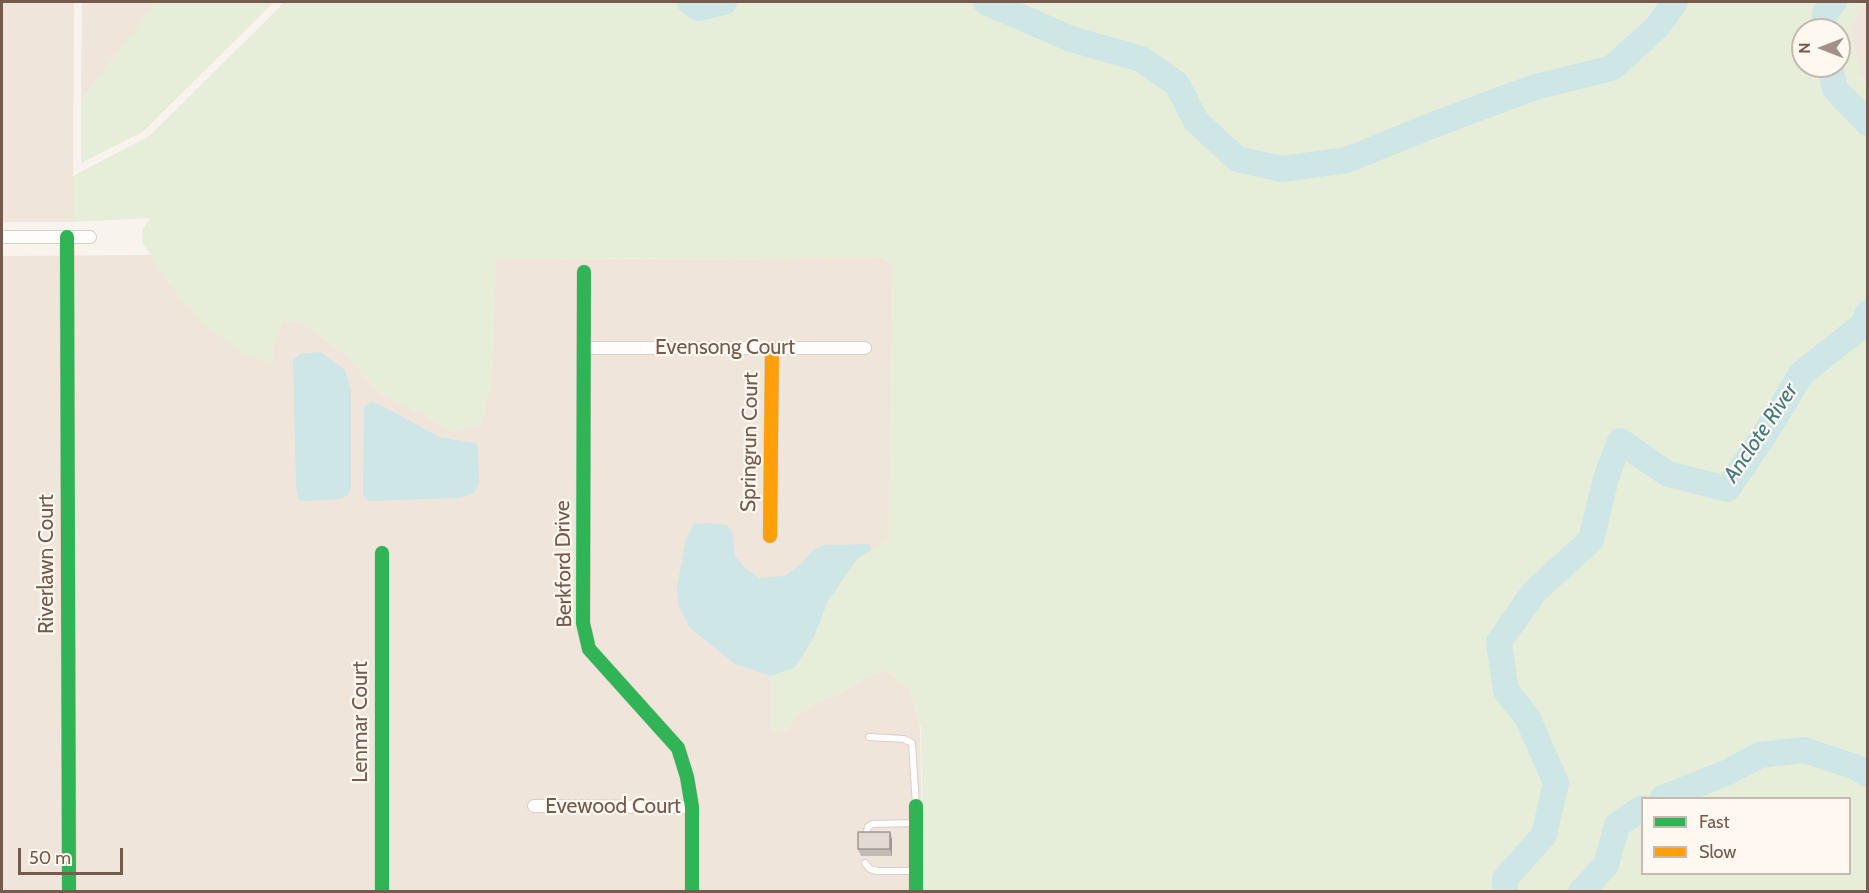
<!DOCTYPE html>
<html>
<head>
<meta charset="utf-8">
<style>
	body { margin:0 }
	#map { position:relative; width:1869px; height:893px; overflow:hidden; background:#f8f3ed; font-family:Cabin,sans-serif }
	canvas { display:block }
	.frame { position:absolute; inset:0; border:3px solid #755a4e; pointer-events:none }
	.legend { position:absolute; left:1641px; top:797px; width:210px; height:78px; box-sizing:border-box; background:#fef8f0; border:2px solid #c7b9af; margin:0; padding:8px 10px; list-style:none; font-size:18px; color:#755a4e }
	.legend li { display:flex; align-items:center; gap:12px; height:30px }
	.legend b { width:30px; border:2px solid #c7b9af }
	.north { position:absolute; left:1791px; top:18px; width:60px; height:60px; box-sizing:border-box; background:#fef8f0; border:2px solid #c7b9af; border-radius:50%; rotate:270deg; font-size:16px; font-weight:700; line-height:24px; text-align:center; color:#755a4e }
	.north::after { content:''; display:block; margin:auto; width:21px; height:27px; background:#a39086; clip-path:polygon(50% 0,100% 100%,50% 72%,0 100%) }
	.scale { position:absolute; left:18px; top:848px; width:105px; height:27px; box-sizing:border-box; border:3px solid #755a4e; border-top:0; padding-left:8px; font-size:18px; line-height:21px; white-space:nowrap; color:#755a4e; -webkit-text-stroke:4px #fef8f0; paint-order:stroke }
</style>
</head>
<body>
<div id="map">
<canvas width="1869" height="893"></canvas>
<div class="frame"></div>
<ul class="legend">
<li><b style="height:8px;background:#30b455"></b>Fast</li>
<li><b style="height:8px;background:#ff9f0a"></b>Slow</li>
</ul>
<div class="north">N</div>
<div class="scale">50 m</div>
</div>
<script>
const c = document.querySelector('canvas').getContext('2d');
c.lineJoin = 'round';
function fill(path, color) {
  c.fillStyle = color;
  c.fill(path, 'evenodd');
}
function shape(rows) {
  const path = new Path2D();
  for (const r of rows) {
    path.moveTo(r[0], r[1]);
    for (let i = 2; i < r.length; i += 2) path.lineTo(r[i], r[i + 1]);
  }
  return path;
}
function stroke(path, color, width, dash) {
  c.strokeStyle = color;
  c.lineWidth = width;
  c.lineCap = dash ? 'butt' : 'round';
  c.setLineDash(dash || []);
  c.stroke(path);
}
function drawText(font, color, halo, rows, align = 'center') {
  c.font = font + ' Cabin,sans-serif';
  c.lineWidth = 4.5;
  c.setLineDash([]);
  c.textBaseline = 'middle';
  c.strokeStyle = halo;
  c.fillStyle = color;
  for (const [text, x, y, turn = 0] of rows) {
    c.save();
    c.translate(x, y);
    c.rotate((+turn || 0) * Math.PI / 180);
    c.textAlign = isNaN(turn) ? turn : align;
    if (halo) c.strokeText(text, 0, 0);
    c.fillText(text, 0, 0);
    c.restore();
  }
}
fill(shape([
	[2,2,74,2,73,222,2,222],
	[82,2,152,2,154,7,83,97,81,103],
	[1864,2,1867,2,1867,82,1861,77,1850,27],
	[151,255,170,285,273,346,282,323,300,321,346,355,381,394,425,414,449,432,481,423,491,385,495,259,883,258,893,266,889,539,858,558,828,601,814,637,771,729,785,731,796,717,814,703,840,693,866,677,886,670,910,690,920,725,923,891,2,891,2,256]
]), '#f0e5db');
fill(shape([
	[152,2,274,2,144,131,81,163,81,103,83,97,153,7],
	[285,2,1864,2,1850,27,1861,77,1868,84,1867,891,923,891,921,728,910,690,886,670,866,677,840,693,814,703,796,717,785,731,771,729,771,676,795,667,814,637,828,601,858,557,889,539,893,266,883,258,495,259,491,385,481,423,449,432,425,414,381,394,346,355,300,321,282,323,273,346,273,364,242,354,201,322,170,285,142,242,143,229,150,218,73,222,73,176,149,136],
	[1803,30,1839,30,1839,66,1803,66],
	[1642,798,1850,798,1850,874,1642,874]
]), '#e6eed9');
fill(shape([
	[320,352,345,370,351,389,351,488,348,495,341,499,305,501,298,499,296,485,293,360,300,354],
	[371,402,381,405,439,437,475,443,478,447,479,483,474,493,460,498,368,501,363,495,364,407],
	[708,523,727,525,733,534,735,556,745,568,759,578,784,576,800,565,814,549,824,545,869,544,872,550,858,558,828,601,814,637,795,667,771,676,735,664,689,627,678,604,677,587,686,538,694,524]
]), '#cfe6e7');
stroke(shape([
	[690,2,698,8,724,2],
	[986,2,1071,39,1141,59,1177,84,1196,121,1237,159,1282,169,1347,160,1433,125,1535,87,1612,68,1658,26,1675,2],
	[1824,30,1825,13,1834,2],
	[1830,66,1835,89,1868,123],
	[1663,798,1728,772,1760,755,1804,750,1855,767,1868,774],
	[1505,892,1505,879,1544,835,1556,783,1527,717,1506,691,1499,642,1534,592,1591,540,1606,478,1620,441,1668,474,1727,489,1763,437,1802,373,1863,325,1868,313],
	[1581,892,1606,865,1617,825,1642,808]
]), '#cfe6e7', 26);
const lane = shape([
	[869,737,904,739,912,743,916,806],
	[865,837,868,827,872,824,915,823],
	[865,863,870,869,877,871,915,871]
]);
const street = shape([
	[2,237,90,237],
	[584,348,865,348],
	[534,806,692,807]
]);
const fast = shape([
	[67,237,69,892],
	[584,272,583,623,589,649,678,748,687,777,692,807,692,892],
	[382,553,382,892],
	[916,806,916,892]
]);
const slow = shape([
	[770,536,772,348]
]);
stroke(lane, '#d7d0cb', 8);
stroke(street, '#d7d0cb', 14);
stroke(fast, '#d7d0ca', 15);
stroke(slow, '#d7d0ca', 15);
stroke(lane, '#fefdfc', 6);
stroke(street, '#fefdfc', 12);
stroke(fast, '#30b455', 14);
stroke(slow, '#ff9f0a', 14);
fill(shape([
	[892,839,892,856,861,856,858,849]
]), '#c2bbb5');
fill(shape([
	[890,832,892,839,892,856,890,849]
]), '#9e9893');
const building = shape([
	[858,832,890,832,890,849,858,849,858,832]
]);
fill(building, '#e2d9d2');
stroke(building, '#9e9893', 1.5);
drawText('21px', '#755a4e', '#fef8f0', [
	["Evensong Court",725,348],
	["Springrun Court",750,442,-89],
	["Riverlawn Court",47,564,-90],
	["Berkford Drive",564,564,-91],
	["Lenmar Court",361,722,-90],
	["Evewood Court",613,807]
]);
drawText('italic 22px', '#457980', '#fef8f0', [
	["Anclote River",1761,433,-56]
]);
</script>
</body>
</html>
